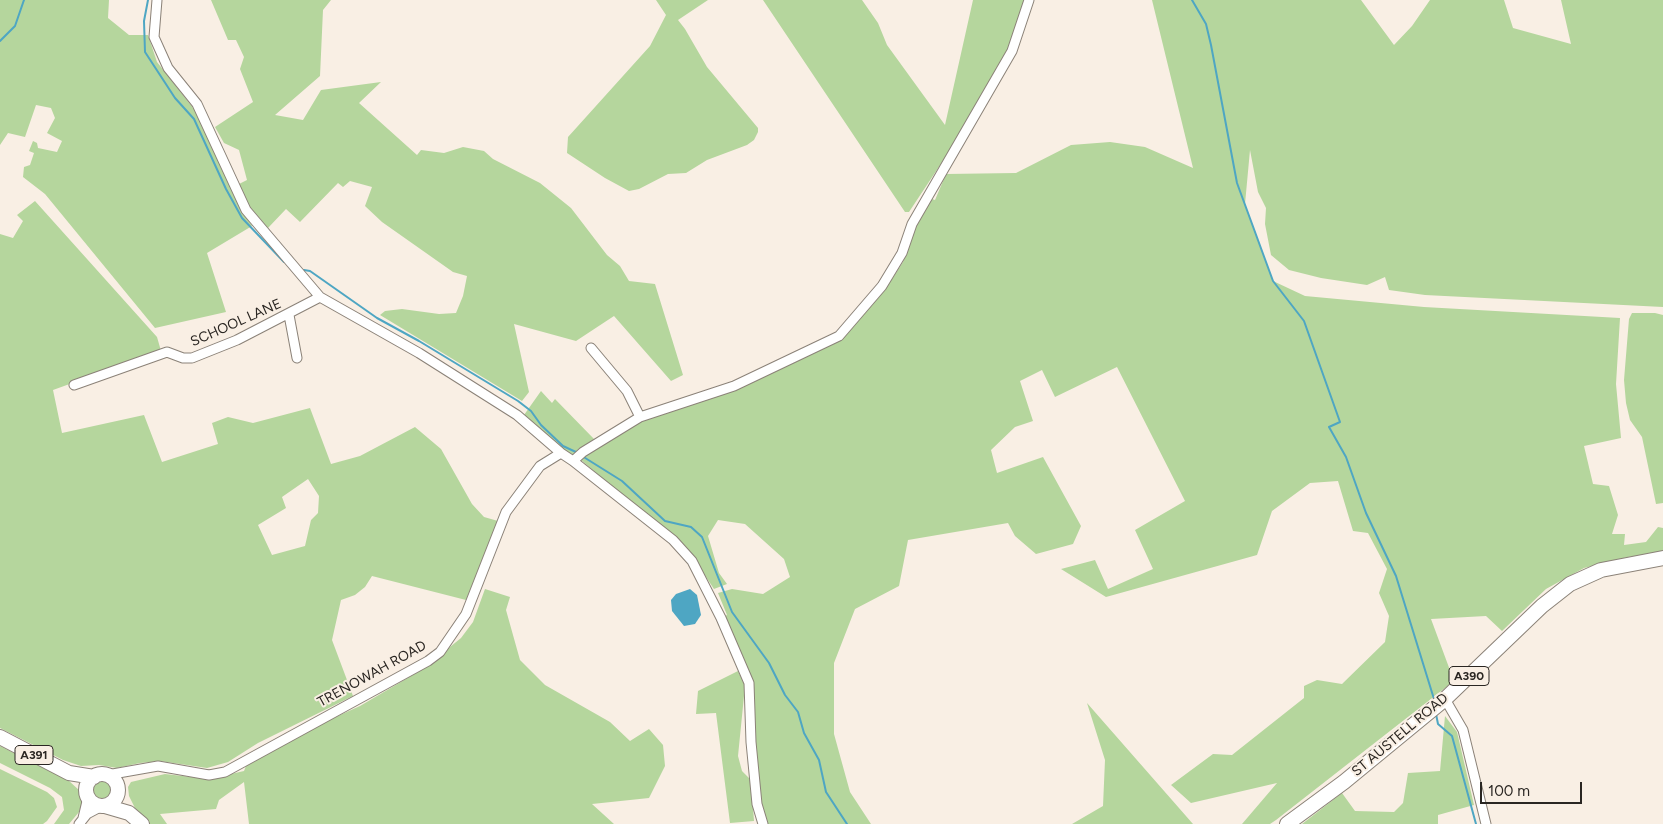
<!DOCTYPE html>
<html>
<head>
<meta charset="utf-8">
<style>
	body { margin:0 }
	#map { position:relative; width:1663px; height:824px; overflow:hidden; background:#f9efe4; font-family:Figtree,sans-serif }
	canvas { display:block }
	.scale { position:absolute; left:1480px; top:782px; width:102px; height:22px; box-sizing:border-box; border:2px solid #2a2622; border-top:0; padding-left:6px; font-size:15px; line-height:18px; white-space:nowrap; color:#2a2622; -webkit-text-stroke:4px #f9efe4; paint-order:stroke }
</style>
</head>
<body>
<div id="map">
<canvas width="1663" height="824"></canvas>
<div class="scale">100 m</div>
</div>
<script>
const c = document.querySelector('canvas').getContext('2d');
c.lineJoin = 'round';
function fill(path, color) {
  c.fillStyle = color;
  c.fill(path, 'evenodd');
}
function shape(rows) {
  const path = new Path2D();
  for (const r of rows) {
    if (r.length === 3) {
      path.moveTo(r[0] + r[2], r[1]);
      path.arc(r[0], r[1], r[2], 0, 2 * Math.PI);
      continue;
    }
    path.moveTo(r[0], r[1]);
    for (let i = 2; i < r.length; i += 2) path.lineTo(r[i], r[i + 1]);
  }
  return path;
}
function stroke(path, color, width, dash) {
  c.strokeStyle = color;
  c.lineWidth = width;
  c.lineCap = dash ? 'butt' : 'round';
  c.setLineDash(dash || []);
  c.stroke(path);
}
function drawText(font, color, halo, rows, align = 'center') {
  c.font = font + ' Figtree,sans-serif';
  c.lineWidth = 4;
  c.setLineDash([]);
  c.textBaseline = 'middle';
  c.strokeStyle = halo;
  c.fillStyle = color;
  for (const [text, x, y, turn = 0] of rows) {
    c.save();
    c.translate(x, y);
    c.rotate((+turn || 0) * Math.PI / 180);
    c.textAlign = isNaN(turn) ? turn : align;
    if (halo) c.strokeText(text, 0, 0);
    c.fillText(text, 0, 0);
    c.restore();
  }
}
fill(shape([
	[0,0,109,0,108,18,129,35,148,35,157,62,197,113,236,199,252,226,207,253,226,312,155,328,45,194,23,177,24,167,30,165,34,153,29,151,33,141,37,143,38,148,57,152,62,141,47,133,55,118,51,108,36,105,25,137,8,133,0,145],
	[211,0,331,0,323,10,320,76,275,115,303,120,321,90,381,82,359,103,417,155,421,150,444,153,463,147,484,151,493,159,540,183,571,208,607,255,620,266,629,281,655,284,683,375,671,381,614,316,576,341,514,324,529,392,522,401,380,315,385,311,402,309,439,314,456,313,463,296,467,276,453,272,382,222,365,206,372,187,350,181,343,187,338,183,300,222,286,209,268,228,249,206,239,184,247,180,239,150,224,143,215,127,253,102,240,69,244,57,236,40,228,40],
	[656,0,708,0,678,20,685,29,707,67,758,128,758,132,754,140,747,145,707,160,686,173,668,174,639,189,629,191,605,178,567,153,568,137,650,46,666,15],
	[763,0,862,0,878,23,887,45,945,125,973,0,1024,0,1010,50,956,141,909,212,905,212],
	[1152,0,1361,0,1394,45,1412,26,1430,0,1504,0,1513,28,1571,44,1561,0,1663,0,1663,307,1425,295,1389,290,1385,277,1367,285,1321,278,1289,270,1271,255,1265,224,1266,208,1258,192,1250,150,1245,204,1273,281,1305,296,1424,307,1620,318,1616,384,1621,438,1584,446,1593,484,1609,486,1618,515,1612,534,1625,534,1624,545,1646,542,1658,527,1663,528,1663,552,1628,557,1584,568,1546,589,1502,631,1486,616,1431,619,1454,681,1276,820,1270,824,1242,824,1277,783,1191,803,1171,785,1213,754,1232,755,1304,698,1304,686,1317,680,1342,684,1385,642,1389,616,1379,593,1387,569,1368,533,1353,531,1338,481,1310,483,1272,511,1257,555,1106,597,1061,569,1095,560,1108,589,1153,569,1135,530,1185,501,1117,367,1055,397,1042,370,1020,381,1033,421,1015,427,991,450,997,473,1043,457,1081,526,1073,544,1036,554,1015,536,1008,523,908,540,899,586,855,609,834,663,834,734,850,792,871,824,763,824,757,804,749,683,721,618,727,615,718,593,732,589,763,594,790,577,784,559,745,524,718,520,708,536,719,573,727,584,714,589,694,559,580,459,639,422,734,386,839,336,892,279,903,262,911,233,932,199,935,200,946,174,1016,173,1071,145,1110,142,1145,147,1193,168],
	[35,201,157,337,161,351,53,390,62,433,144,415,162,462,218,444,212,423,228,417,253,423,310,408,331,464,360,456,415,427,441,449,472,504,484,517,498,521,466,600,372,576,365,587,355,595,341,600,332,640,353,696,258,743,228,762,207,768,160,761,140,763,117,768,99,765,81,766,63,760,0,728,0,234,13,238,23,221,17,215],
	[308,479,319,496,318,513,311,520,305,546,272,555,258,525,286,508,282,497],
	[1632,313,1655,313,1663,315,1663,503,1656,504,1642,437,1630,420,1626,403,1624,380,1629,319],
	[541,391,552,403,555,399,594,439,573,454,569,454,524,415],
	[485,589,510,597,506,610,520,660,545,685,610,722,630,741,649,729,663,745,665,766,649,798,592,804,614,824,249,824,244,782,219,800,216,809,160,814,167,824,150,824,135,808,129,796,128,787,131,782,165,774,209,779,244,771,246,766,309,729,360,706,423,669,461,638,473,622],
	[738,671,745,686,738,756,742,771,751,780,754,821,730,823,716,713,696,714,698,691],
	[1087,703,1193,824,1072,824,1103,806,1105,760],
	[1445,716,1457,732,1474,805,1438,815,1438,824,1302,824,1342,793,1355,811,1394,812,1403,803,1408,773,1440,771],
	[0,746,68,780,80,791,84,803,82,803,79,812,69,824,54,824,64,810,62,797,50,788,0,763],
	[0,769,47,792,54,798,57,807,47,821,43,824,0,824],
	[101,790,10]
]), '#b5d69d');
fill(shape([
	[690,589,697,595,701,615,695,624,684,626,672,611,671,600,676,594]
]), '#4ea6c3');
stroke(shape([
	[148,0,144,21,145,52,175,98,194,119,226,189,242,218,284,262],
	[1192,0,1206,24,1211,45,1237,183,1273,281,1304,321,1340,422,1329,427,1346,457,1366,513,1396,576,1434,699],
	[0,41,15,26,24,0],
	[304,270,310,271,377,318,419,341,518,401,531,411,541,425,563,446,578,453],
	[582,456,622,481,665,521,691,527,702,537,732,612,769,663,785,695,798,712,804,733,819,760,826,792,847,824],
	[1436,714,1438,724,1452,736,1476,824]
]), '#4ea6c3', 2);
const minor = shape([
	[157,0,154,37,168,68,197,104,246,210,320,297,419,353,517,415,561,453,573,461,673,540,692,561,721,618,749,683,751,742,757,804,763,824],
	[289,315,297,358],
	[591,348,627,391,640,417],
	[74,385,167,352,183,358,192,358,237,340,320,297],
	[573,461,583,452,640,417,734,386,839,336,882,286,902,253,912,224,1012,51,1029,0],
	[1445,699,1463,730,1486,824],
	[107,775,158,766,209,775,225,772,428,661,440,652,466,614,506,512,540,466,561,453],
	[83,818,88,797],
	[79,824,87,814,102,806]
]);
const highway = shape([
	[0,737,69,773,94,777],
	[102,790,16],
	[105,806,129,813,142,824],
	[1287,824,1344,782,1445,699,1542,606,1570,584,1601,570,1663,558]
]);
stroke(minor, '#8b8278', 11);
stroke(highway, '#8b8278', 16);
stroke(minor, '#fff', 9);
stroke(highway, '#fff', 14);
for (const [x, y, w] of [
	[1469,676,40],
	[34,755,38]
]) {
  const box = new Path2D();
  box.roundRect(x - w / 2, y - 9.5, w, 19, 4);
  c.fillStyle = '#f9efe4';
  c.fill(box);
  stroke(box, '#2a2622', 1);
}
drawText('bold 12px', '#2a2622', null, [
	["A390",1469,676],
	["A391",34,755]
]);
drawText('14px', '#2a2622', '#f9efe4', [
	["SCHOOL LANE",236,323,-24],
	["TRENOWAH ROAD",372,674,-29],
	["ST AUSTELL ROAD",1400,735,-40]
]);
</script>
</body>
</html>
